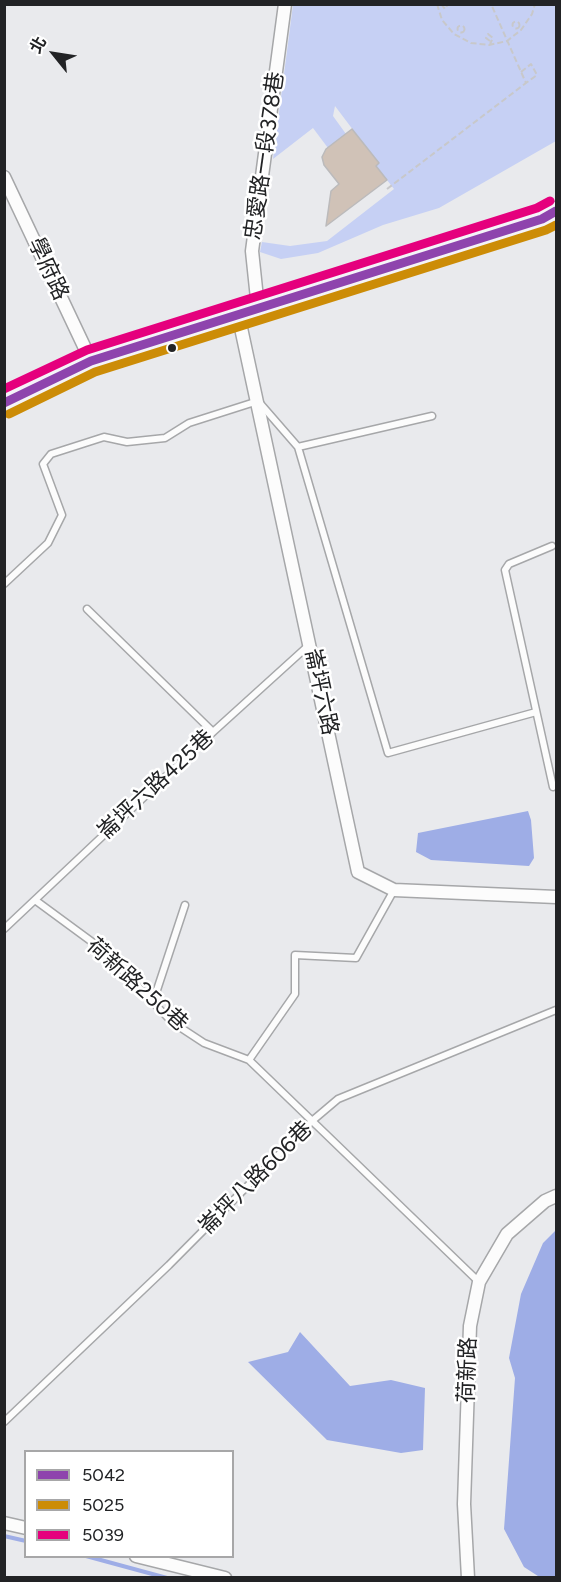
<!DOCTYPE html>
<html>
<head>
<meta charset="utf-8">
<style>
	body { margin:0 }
	#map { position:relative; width:561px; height:1582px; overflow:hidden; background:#e9eaed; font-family:Figtree,"Noto Sans TC",sans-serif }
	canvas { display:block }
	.frame { position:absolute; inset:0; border:6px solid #222325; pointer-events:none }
	.legend { position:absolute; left:24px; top:1450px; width:210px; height:108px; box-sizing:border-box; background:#fff; border:2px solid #a7a7a8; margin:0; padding:8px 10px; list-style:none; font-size:18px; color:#222325 }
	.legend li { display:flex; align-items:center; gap:12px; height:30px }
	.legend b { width:30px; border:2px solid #a7a7a8 }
	.north { position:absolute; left:24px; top:24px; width:60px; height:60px; -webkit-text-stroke:4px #fff; paint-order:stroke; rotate:300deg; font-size:16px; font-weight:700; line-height:24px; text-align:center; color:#222325 }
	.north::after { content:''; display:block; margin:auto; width:21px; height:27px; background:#222325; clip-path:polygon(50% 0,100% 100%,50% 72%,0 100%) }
</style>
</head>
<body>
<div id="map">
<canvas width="561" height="1582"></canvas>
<div class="frame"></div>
<ul class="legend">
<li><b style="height:8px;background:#8e44ad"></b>5042</li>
<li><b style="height:8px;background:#cc8c07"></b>5025</li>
<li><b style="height:8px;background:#e5007d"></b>5039</li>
</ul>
<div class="north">北</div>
</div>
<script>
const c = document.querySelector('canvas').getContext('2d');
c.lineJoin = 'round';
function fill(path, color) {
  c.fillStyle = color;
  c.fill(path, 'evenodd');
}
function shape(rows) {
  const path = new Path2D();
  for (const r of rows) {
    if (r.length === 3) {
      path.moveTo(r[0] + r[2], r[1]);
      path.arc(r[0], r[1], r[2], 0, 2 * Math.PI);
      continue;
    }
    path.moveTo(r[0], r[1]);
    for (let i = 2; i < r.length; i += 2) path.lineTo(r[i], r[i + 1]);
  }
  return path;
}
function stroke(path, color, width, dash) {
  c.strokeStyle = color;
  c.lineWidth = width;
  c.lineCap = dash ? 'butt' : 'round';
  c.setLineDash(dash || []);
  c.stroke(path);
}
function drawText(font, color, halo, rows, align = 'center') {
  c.font = font + ' Figtree,"Noto Sans TC",sans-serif';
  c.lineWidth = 5;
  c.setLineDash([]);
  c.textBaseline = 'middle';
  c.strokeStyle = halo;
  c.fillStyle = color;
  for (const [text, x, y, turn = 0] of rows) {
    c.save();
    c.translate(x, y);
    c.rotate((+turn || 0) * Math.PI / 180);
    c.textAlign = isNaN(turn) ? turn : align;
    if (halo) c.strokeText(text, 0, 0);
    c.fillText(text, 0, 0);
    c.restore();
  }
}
fill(shape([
	[293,5,556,5,556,141,439,208,383,225,318,253,281,259,260,252,262,242,290,246,327,241,394,189,376,166,378,163,335,106,333,116,346,134,328,148,313,128,273,159]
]), '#c6d0f4');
fill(shape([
	[528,811,531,820,534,858,529,866,431,860,416,852,418,833],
	[556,1230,556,1577,541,1578,524,1567,504,1529,515,1378,509,1358,521,1294,543,1243],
	[300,1332,350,1386,391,1380,425,1388,423,1450,401,1453,327,1440,248,1362,288,1352]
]), '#9eade6');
stroke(shape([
	[4,1536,26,1541],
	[86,1556,167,1578]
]), '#9eade6', 4);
const building = shape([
	[352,129,379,163,376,166,387,180,326,226,331,191,339,184,324,165,322,157,326,149,352,129]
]);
fill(building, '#d0c2b7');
stroke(building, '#bbbabb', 1.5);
const service = shape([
	[298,447,432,416],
	[552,546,509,564,505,570,553,787],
	[4,584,48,543,62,515,43,464,51,454,104,437,127,442,165,438,189,423,258,401,298,447,388,753,536,712],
	[87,609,213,732],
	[35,900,103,950,172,1022,204,1043,249,1060,479,1282],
	[4,929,213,732,309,645],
	[153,1002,185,905],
	[249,1060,295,994,295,955,356,958,394,890],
	[4,1422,169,1265,312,1121,338,1099,556,1010]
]);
const minor = shape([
	[4,177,91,361],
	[258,308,252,251,285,4],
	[238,314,358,872,394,890,556,897],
	[4,1523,26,1528],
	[136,1556,225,1578],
	[468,1578,464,1504,470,1326,479,1282,507,1234,545,1201,556,1196]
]);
const secondary = shape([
	[4,403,91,361,542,219,556,211]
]);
stroke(service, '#a6a7a9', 9);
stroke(minor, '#a6a7a9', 15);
stroke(secondary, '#a6a7a9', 21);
stroke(shape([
	[437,4,442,20,454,34,471,43,489,45,507,41,521,30,532,14,535,4],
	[441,4,445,9,448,4],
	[516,25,3.5],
	[461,29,3.5],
	[490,41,486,38,488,34,493,38,490,44],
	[521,72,531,64,537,75,526,83],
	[387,189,526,83,491,4]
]), '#c8c8ca', 2, [6, 3]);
stroke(service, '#fcfcfc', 6);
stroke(minor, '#fcfcfc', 12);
stroke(secondary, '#f4f4f8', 18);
stroke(shape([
	[4,403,91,361,542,219,556,211]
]), '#8e44ad', 9);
stroke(shape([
	[9,414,95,372,546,230,556,225]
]), '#cc8c07', 9);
stroke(shape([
	[4,389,87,350,537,208,550,201]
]), '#e5007d', 9);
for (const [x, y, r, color] of [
	[172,348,5,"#222325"]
]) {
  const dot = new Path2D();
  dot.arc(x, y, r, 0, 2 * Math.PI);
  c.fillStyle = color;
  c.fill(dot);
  stroke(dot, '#fff', 2);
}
drawText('22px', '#222325', '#fff', [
	["忠愛路一段378巷",265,156,-82],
	["學府路",48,269,65],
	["崙坪六路",321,692,78],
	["崙坪六路425巷",156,785,-43],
	["荷新路250巷",137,985,42],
	["崙坪八路606巷",256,1178,-45],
	["荷新路",468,1370,-88]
]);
</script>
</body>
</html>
